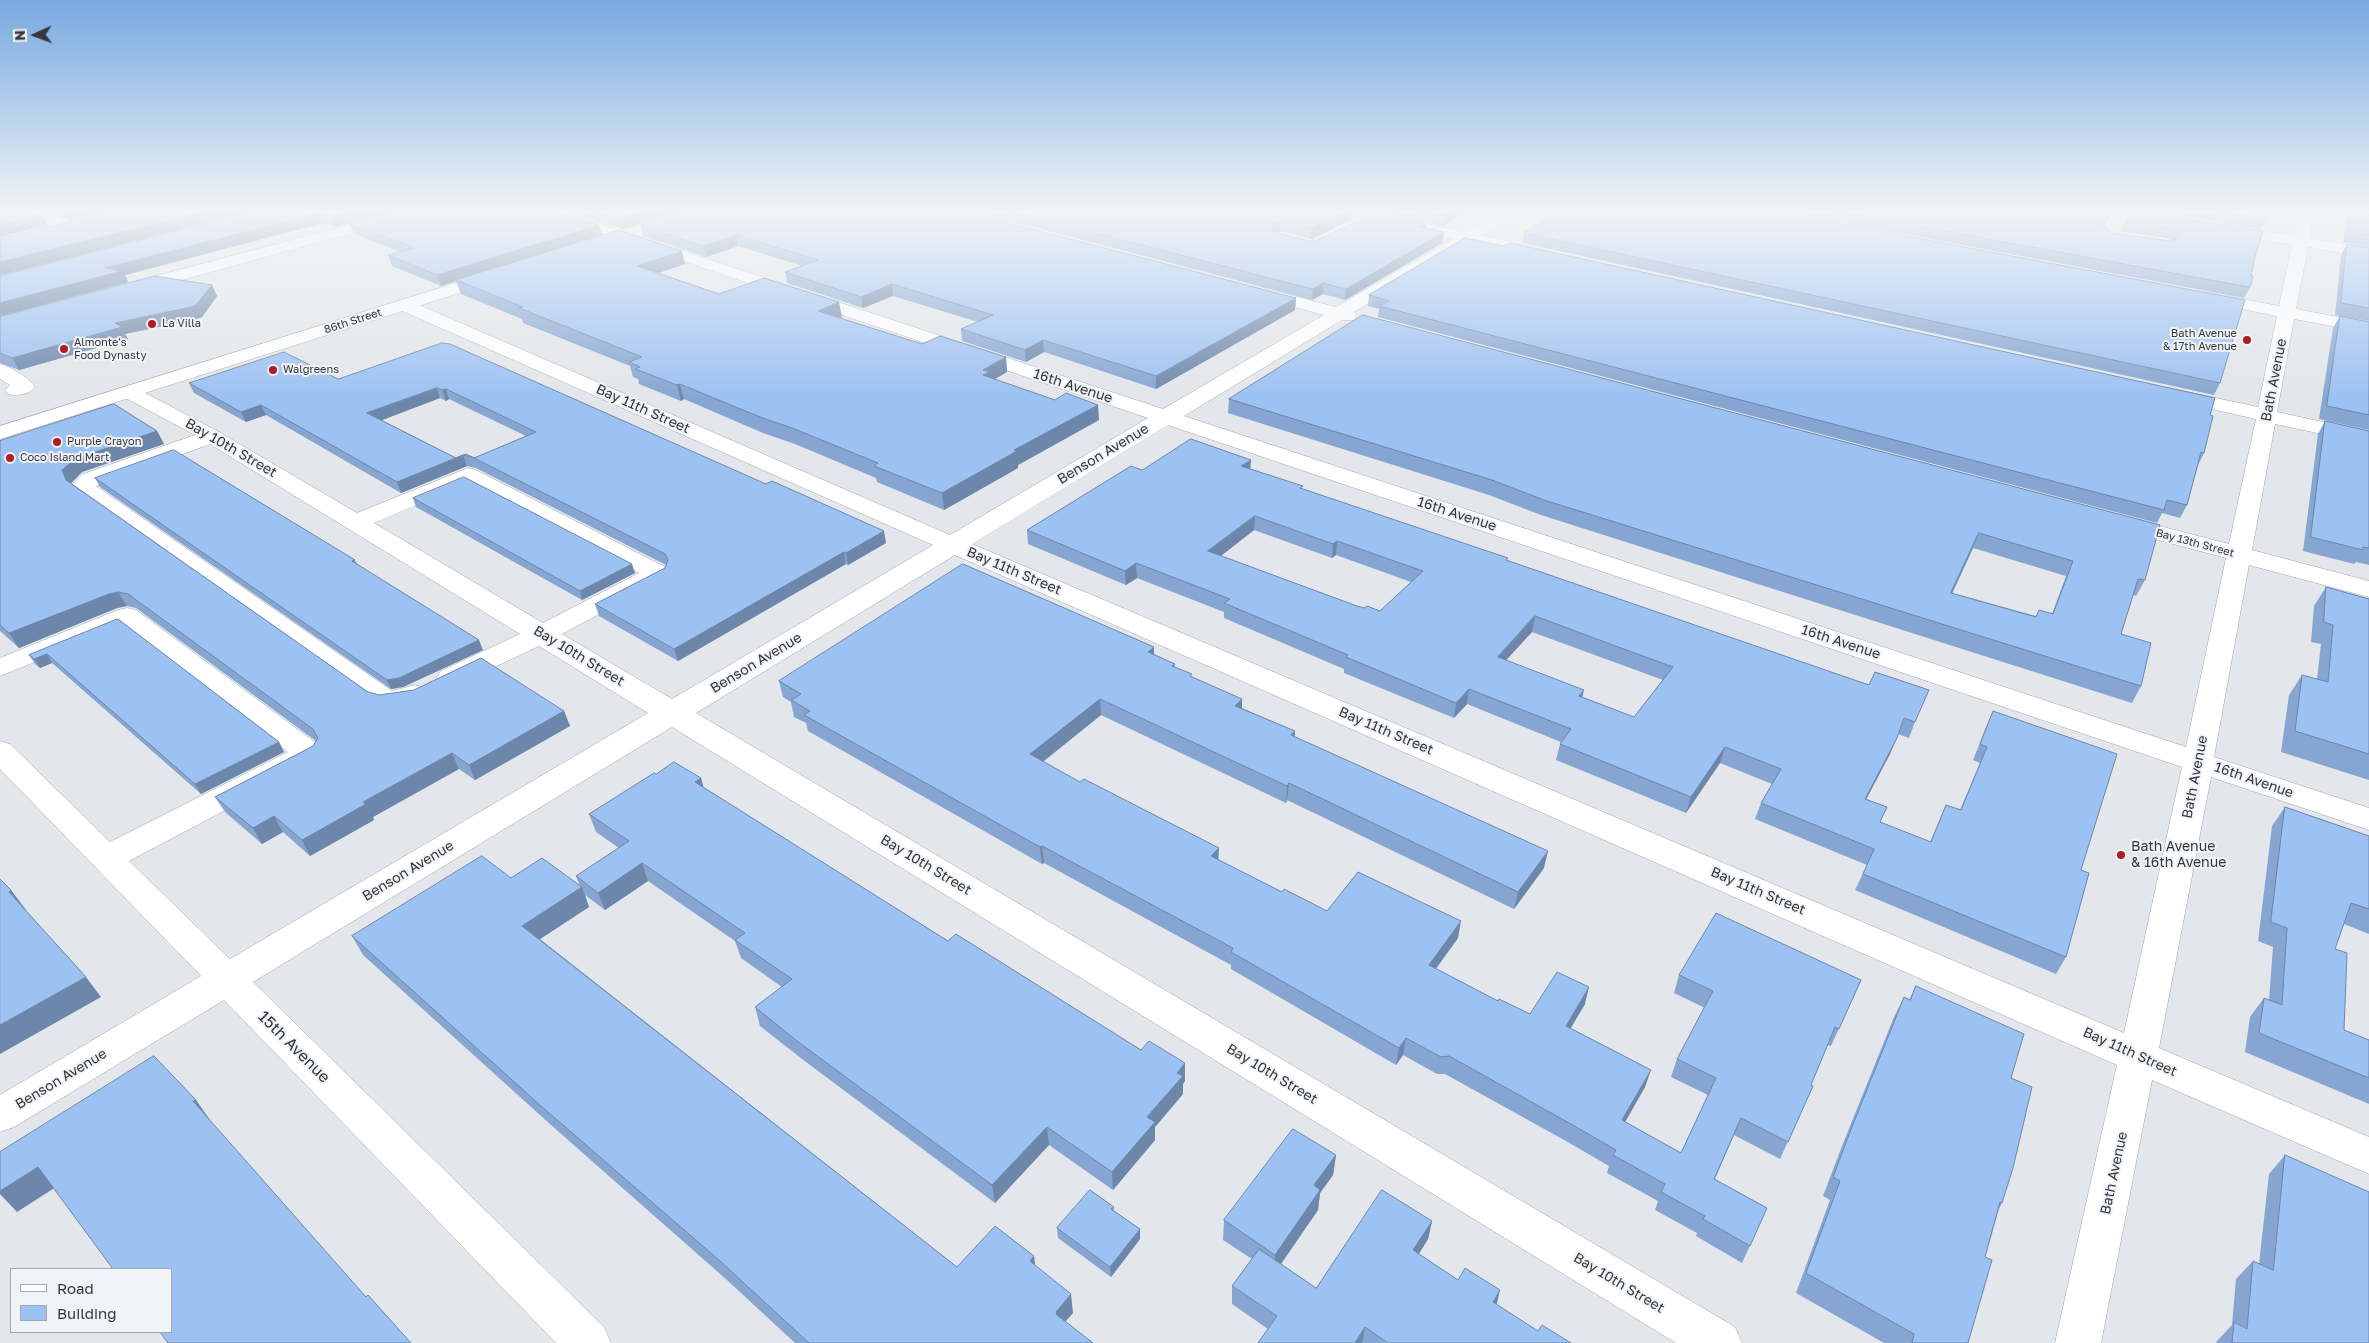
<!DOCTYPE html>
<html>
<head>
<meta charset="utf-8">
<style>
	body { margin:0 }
	#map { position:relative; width:2369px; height:1343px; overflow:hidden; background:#e3e6ea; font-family:"Golos Text",sans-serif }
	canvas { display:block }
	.legend { position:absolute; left:10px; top:1268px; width:162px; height:65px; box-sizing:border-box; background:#f0f3f7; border:1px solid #a6a8ab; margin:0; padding:6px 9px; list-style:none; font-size:15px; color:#363739 }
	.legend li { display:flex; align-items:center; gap:10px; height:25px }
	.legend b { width:25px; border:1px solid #a6a8ab }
	.north { position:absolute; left:10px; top:10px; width:50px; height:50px; -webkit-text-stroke:4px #f0f3f7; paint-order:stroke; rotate:268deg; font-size:14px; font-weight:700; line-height:20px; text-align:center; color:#363739 }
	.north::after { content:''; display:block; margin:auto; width:18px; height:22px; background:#363739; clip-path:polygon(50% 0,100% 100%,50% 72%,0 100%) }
</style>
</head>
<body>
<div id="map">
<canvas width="2369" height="1343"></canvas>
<ul class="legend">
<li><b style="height:6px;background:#fff"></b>Road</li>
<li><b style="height:14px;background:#9cc1f3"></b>Building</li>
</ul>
<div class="north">N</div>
</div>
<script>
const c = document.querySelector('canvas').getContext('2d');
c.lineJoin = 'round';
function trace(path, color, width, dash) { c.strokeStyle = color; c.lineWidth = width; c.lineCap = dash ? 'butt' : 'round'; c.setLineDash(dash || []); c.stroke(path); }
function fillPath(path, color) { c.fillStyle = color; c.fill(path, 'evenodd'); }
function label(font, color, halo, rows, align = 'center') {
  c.font = font + ' "Golos Text",sans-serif'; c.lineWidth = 4; c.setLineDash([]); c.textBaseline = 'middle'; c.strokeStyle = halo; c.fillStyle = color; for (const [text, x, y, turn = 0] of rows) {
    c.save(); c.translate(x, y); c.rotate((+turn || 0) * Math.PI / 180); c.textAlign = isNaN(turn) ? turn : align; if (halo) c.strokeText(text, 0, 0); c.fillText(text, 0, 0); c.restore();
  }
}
const minor = new Path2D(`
	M25 210H43L73 224 76 227 73 230H63L27 213Z
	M405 210H427L425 213 138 292H126L124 288 126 284Z
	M538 210H558L1163 409 1324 315 1253 296 1250 292 1253 288 1259 287 1336 307 1453 239 1339 213 1337 210H1362L1464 232 1502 210H1519L1517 213 1481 235 1549 251 1551 254 1549 257 1543 259 1469 242 1354 312 1357 316 1354 320H1342L1184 416 2186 747 2226 558 2113 528 2109 523 2113 518 2121 516 2229 544 2256 419 2171 400 2168 396 2171 392 2178 390 2258 407 2277 316 2206 302 2200 301 2197 297 2200 293 2206 292 2279 306 2292 245 2225 234 2217 229 2225 224 2294 236 2300 210H2314L2309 238 2369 248V258L2308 247 2296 309 2369 323V333L2294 319 2277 412 2369 432V444L2275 424 2252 550 2369 581V597L2249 565 2214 757 2369 808V830L2211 777 2159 1048 2369 1137V1174L2152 1080 2101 1343H2055L2117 1065 955 555 696 713 1735 1327 1742 1343H1676L672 727 253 982 604 1327 611 1343H556L224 1000 14 1127 0 1132V1095L201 976 0 769V741L10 744 110 842 288 752 124 626 0 676V658L118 610 127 608 136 610 320 746 324 753 320 760 129 861 230 959 648 713 539 646 461 683 451 685 441 683 437 677 441 671 520 634 210 444 96 486 392 691 415 685 425 688 429 694C419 709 393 710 376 706L75 492 72 484 83 474 195 435 122 396 119 392 122 388 129 386 136 388 219 432 357 513 468 468 476 470 667 568 670 573 667 578 562 634 672 699 933 545 398 309 395 305 398 301H410L950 535 1148 418 540 213ZM1168 425 2182 767 2124 1033 972 544ZM467 483 639 573 543 623 374 523Z
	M2106 210H2139L2171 215 2174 218 2166 223 2113 214Z
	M0 364C11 367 28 377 35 387 29 395 17 396 8 394L5 390 10 385 0 379Z`);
const major = new Path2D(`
	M691 210H712L710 213 601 247H589L587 244 589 241Z
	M494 271 500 272 502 276 500 280 0 439V426Z`);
trace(minor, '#a3a6aa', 1);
trace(major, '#a3a6aa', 1);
fillPath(minor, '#fff');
fillPath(major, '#fff');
fillPath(new Path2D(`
	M46 210H113L69 220Z
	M259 210H400L334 227 323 223 125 275 128 282 0 316V276Z
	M562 210H686L623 229Z
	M692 210 1296 298 1295 310 1156 389 1044 352 1026 362 962 341 961 329 978 322 893 296 863 308 787 283 785 272 802 266 738 246 706 257 643 236 641 226Z
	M968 210H1353V219L1311 239 1280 231 1276 233 1313 242 1427 229 1444 232 1442 243 1345 300 1323 294 1312 300Z
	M1369 210H1470L1443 226Z
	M1776 210H2112L2104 227 2113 233 2170 241H2173L2167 238 2121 232 2130 210 2254 260 2250 287 2244 298Z
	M2146 210H2269L2266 219 2261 229Z
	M2348 210H2369V247L2343 242Z
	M350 224 599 225 602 235 685 264 658 273 719 294 842 317 840 318 922 344 1006 357 1007 372 995 379 1099 420 1018 465V468L944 510 877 482 876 478 795 444 763 433 684 399 681 401 639 384 638 379 633 377 630 366 523 323 522 319 461 294 456 281 441 286 392 266 388 255 400 252 354 234Z
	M1524 233 2220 383 2214 395 1523 243Z
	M2347 244 2369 248V321L2335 315 2341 255Z
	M212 285 217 296 202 317 197 319 125 334 128 339 19 370 0 363V317Z
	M1369 295 2210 415 2204 453 2198 465 2187 505 2180 518 2162 513 2157 523 1378 317 1379 309 1368 306Z
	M1363 315 2145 580 2136 596 2133 595 2121 634 2141 686 2132 703 1541 515 1489 495 1228 413 1229 399ZM1973 548 2066 576 2052 614 2039 610 2036 616 1952 593Z
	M2340 316 2369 322V430L2319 419 2333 328Z
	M442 343 886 543 848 565 846 564 678 661 599 616 595 604 665 568 666 565 476 468 467 466 401 493 266 415 246 422 194 393 189 383 338 379ZM440 398 446 401 449 399 526 436 474 458 466 454 456 458 381 420Z
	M2325 421 2369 431V565L2356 562 2354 564 2303 551 2318 434Z
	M157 431 164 444 82 472 71 483 368 692 379 695 564 711 570 726 475 780 459 769 373 817 374 820 310 856 283 832 262 844 225 812 215 797 313 746 316 741 136 608 127 606 117 608 19 648 0 631V441Z
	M1250 469 1302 489 1508 561 1915 722 1909 738 1898 734 1890 754 1866 799 1887 807 1880 822 1930 842 1946 805 1960 810 1980 763 1973 760 1986 727 1993 711 2081 870 2066 957 2056 974 1855 890 1867 865 1755 819 1761 803 1772 784 1720 763 1686 813 1556 760 1560 744 1561 742 1467 704 1454 718 1344 673V669L1224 618V612L1137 578 1126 585 1028 544 1027 530 1142 470ZM1254 530 1332 558 1336 555 1411 582 1380 611 1357 606 1221 556ZM1532 632 1663 680 1634 717 1582 698 1506 660Z
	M95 478 355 560 357 564 483 650 403 687 391 689 100 487Z
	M413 498 635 573 582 600 416 507Z
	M2326 587 2369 599V780L2281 752 2289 695 2302 675 2317 679 2321 644 2311 642 2314 606Z
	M118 619 279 742 284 752 201 794 52 663 40 668 35 664 29 655Z
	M1154 654 1175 664V667L1192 677 1242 699V708L1295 731V737L1544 868 1514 909 1287 800 1286 803 1101 715 1043 762 1218 860 1282 892 1327 911 1458 938 1436 969 1498 1001 1530 1014 1585 1004 1570 1028 1645 1087 1625 1122 1681 1153 1708 1095 1671 1077 1677 1059 1705 1008 1674 993 1679 975 1861 980 1831 1046 1828 1045 1811 1085 1813 1086 1780 1159 1734 1135 1715 1179 1767 1208 1742 1263 1696 1236 1697 1233 1655 1210 1658 1201 1607 1173 1609 1166 1566 1141 1445 1074H1437L1403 1055 1396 1065 1231 969V965L1044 863 1042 864 808 731 806 723 794 717 791 702 783 697 779 681Z
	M656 774 701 778 703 788 948 941 1185 1081 1183 1084V1094L1155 1127V1140L1113 1190 1049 1145 995 1203 802 1059 760 1026 755 1007 782 987 741 958 735 941 648 881 605 910 585 895 589 907 540 939 957 1267 1034 1256 1035 1265 1073 1313 1065 1321 1093 1343H795L727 1280 551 1125 363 955 352 936 511 878 580 886 576 876 619 848 596 832 589 814Z
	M2285 807 2369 836V934L2344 924 2335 949 2344 1030 2369 1040V1104L2245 1052 2250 1017 2264 998 2269 1000 2273 947 2258 941 2272 826Z
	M1916 986 2011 1078 2002 1203 1999 1209 1985 1257 1968 1343H1884L1796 1293 1830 1200 1823 1196 1842 1146 1894 1017 1904 997 1909 1000Z
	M1336 1155 1333 1175 1320 1193 1318 1210 1281 1264 1316 1288 1432 1221 1428 1239 1419 1254 1458 1280 1538 1331 1571 1343H1258L1268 1329 1232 1304V1286L1252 1259 1223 1240 1224 1220Z
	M2285 1155 2369 1343H2216L2217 1341 2232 1325 2236 1279 2253 1261 2259 1264 2269 1174Z
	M1114 1207V1211L1140 1229V1239L1111 1277 1058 1238 1057 1228Z`), '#86a6d1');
fillPath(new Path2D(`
	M64 210H113L69 220Z
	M211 210H256L0 275V262Z
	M357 210H400L334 227 330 217Z
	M651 210H686L623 229 620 219Z
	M1351 210H1353V219L1311 239V228Z
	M1454 210H1470L1443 226 1444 215Z
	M319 213 323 223 125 275 128 282 0 316V303L105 268Z
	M42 215 48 225 0 237V225Z
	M1281 221 1280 231 1272 234 1271 228 1273 223Z
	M1427 224 1426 235 1421 227Z
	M599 225 602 236 456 280V281L441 286 437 275Z
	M1444 232 1442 243 1345 300 1346 289Z
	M736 235 738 246 706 257 704 246Z
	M682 251 685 264 640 279 637 266Z
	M1323 283V294L1312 300 1313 289Z
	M892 284 893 296 863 308 861 297Z
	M212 285 217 296 202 317 197 319 125 334 128 339 19 370 12 358 115 323Z
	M1296 298 1295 310 1156 389V376Z
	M839 302 842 317 821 325 818 311Z
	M1043 340 1044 352 1026 362 1025 350Z
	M1006 357 1007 372 991 381 985 390 983 370Z
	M680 384 684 399 681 401 677 385Z
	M437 388 440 398 372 424 367 413Z
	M446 389 449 399 446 401 442 390Z
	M261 405 266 415 246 422 241 412Z
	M1098 405 1099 420 1018 465V468L944 510 942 493 1014 450Z
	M157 431 164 444 82 472 70 484 66 480 62 470 75 459Z
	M463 455 467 466 401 493 397 482Z
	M1251 460 1250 473 1241 466Z
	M1255 516 1254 530 1208 566V551Z
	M884 531 886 543 848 565 846 553Z
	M1979 533 1973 548 1945 609 1951 593Z
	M1337 541 1336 555 1332 558 1333 544Z
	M844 552 846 564 678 661 674 649Z
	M1136 563 1137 578 1126 585 1125 571Z
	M632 564 635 573 582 600 580 591Z
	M118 592 127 606 117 608 19 648 9 633 109 594Z
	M1535 616 1532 632 1495 672 1498 657Z
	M479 640 483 650 403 687 391 689 387 680Z
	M1154 647V663L1148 652Z
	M47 654 52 663 40 668 34 659Z
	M1469 689 1467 704 1454 718 1456 703Z
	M1584 690 1580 706 1579 696Z
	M1100 699 1101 715 1031 771 1030 754Z
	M1242 699V715L1235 706Z
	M564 711 570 726 475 780 469 765Z
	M1295 731 1294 747 1291 735Z
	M1897 738 1890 754 1858 815 1865 799Z
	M279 742 284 752 201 794 195 784Z
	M1725 747 1720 763 1686 813 1691 797Z
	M452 753 459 769 373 817 374 820 310 856 302 840 363 802Z
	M701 778 706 796 695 782Z
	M1289 783 1287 800 1286 803 1287 786Z
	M274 816 283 832 262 844 253 828Z
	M1042 846 1044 863 1042 864 1040 847Z
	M1219 848 1218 865 1211 856Z
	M1548 851 1544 868 1514 909 1518 892Z
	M642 863 648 881 605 910 598 893Z
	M582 887 589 907 531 945 522 926Z
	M11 890 26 910 24 911 9 892Z
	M1461 921 1458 938 1426 982 1429 965Z
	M86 977 101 997 0 1054V1025Z
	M1589 987 1585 1004 1562 1043 1566 1026Z
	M1406 1038 1403 1055 1396 1065 1399 1048Z
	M1185 1063V1081L1183 1084V1094L1155 1127V1140L1113 1190 1112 1172 1177 1073Z
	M1651 1070 1645 1087 1616 1138 1622 1120Z
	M196 1100 210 1120 208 1121 193 1101Z
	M1047 1127 1049 1145 995 1203 992 1185Z
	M1336 1155 1333 1175 1320 1193 1318 1210 1274 1274 1275 1255 1314 1185Z
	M38 1167 56 1187 17 1212 0 1194V1191Z
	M1432 1221 1428 1239 1410 1268 1413 1250Z
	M1140 1229V1239L1111 1277 1110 1267Z
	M1034 1256 1036 1275 1030 1261Z
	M1500 1290 1496 1308 1493 1302Z
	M1071 1294 1073 1313 1058 1330 1056 1312Z
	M1365 1327 1362 1343H1355Z`), '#6d87aa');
const building = new Path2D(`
	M0 210H31L42 215 0 225Z
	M116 210H211L0 262V239Z
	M259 210H357L330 217 319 213 105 268 122 271 0 303V276Z
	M403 210H552L599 225 437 275 388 255 415 248 350 224Z
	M591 210H651L620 219Z
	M692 210H960L1296 298 1156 376 1043 340 1025 350 961 329 993 315 892 284 861 297 785 272 818 260 736 235 704 246 641 226Z
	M1007 210H1351L1311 228 1281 221 1273 223 1271 228 1274 232 1313 242 1375 213 1427 224 1421 227 1444 232 1346 289 1323 283 1313 289Z
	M1418 210H1454L1444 215Z
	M1561 210H1769L2245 300 2220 383 1524 233Z
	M1832 210H2111L2103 226 2113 233 2170 241 2177 239 2180 236 2178 231 2171 228 2125 221 2130 210 2263 231 2254 260 2251 276H2253L2250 287Z
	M2210 210H2269L2266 219Z
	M2352 210H2369V235L2349 231Z
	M619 230 682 251 637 266 719 294 764 278 839 302 818 311 922 344 940 336 1006 357 983 370 990 372 983 375 1055 400 1066 393 1098 405 1014 450 1017 451 942 493 874 466 878 463 792 428 760 417 680 384 677 385 635 369 640 367 629 362 642 357 519 308 523 307 456 280Z
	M1465 238 1504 246 1510 243 2215 398 2210 415 2213 416 2204 453 2201 452 2187 505 2167 500 2164 510 1379 306 1389 301 1369 295Z
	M2347 244 2369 248V308L2341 303Z
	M155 276 212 285 196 305 191 307 115 323 122 327 12 358 0 353V317Z
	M1363 315 2160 525 2145 580 2138 579 2121 634 2151 643 2141 686 1544 500 1492 480 1229 399ZM1979 533 2073 561 2053 614 2039 610 2036 617 1951 593Z
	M2340 316 2369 322V415L2327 406Z
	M442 343 450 344 766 484 772 481 884 531 846 553 844 552 674 649 595 604 665 568 668 560 665 554 472 457 463 455 397 482 261 405 241 412 189 383 284 352 338 379ZM437 388 442 390 446 389 536 432 474 458 466 454 456 458 367 413Z
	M114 404 157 431 75 459 62 470 66 480 368 692 379 695 414 690 481 658 564 711 469 765 452 753 363 802 366 804 302 840 274 816 253 828 215 797 313 746 318 738 313 729 128 594 118 592 109 594 9 633 0 625V441Z
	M2325 421 2369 431V548L2363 547V550L2311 537Z
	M1191 439 1251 460 1241 466 1303 486 1300 488 1508 558 1506 560 1869 685 1875 672 1929 690 1915 722 1904 718 1897 738 1865 799 1887 807 1880 822 1931 842 1946 805 1961 810 1987 747 1980 744 1993 711 2117 754 2081 870 2089 873 2066 957 1863 874 1874 849 1761 803 1781 769 1725 747 1691 797 1560 744 1571 729 1469 689 1456 703 1346 657 1348 655 1224 603 1230 599 1136 563 1125 571 1027 530 1131 466 1142 470ZM1255 516 1333 544 1337 541 1423 571 1380 611 1367 606 1364 608 1357 606 1208 551ZM1535 616 1621 648 1673 667 1634 717 1579 696 1584 690 1498 657Z
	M174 450 355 560 352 561 479 640 399 678 387 680 95 478Z
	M464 477 632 564 580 591 413 498Z
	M963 564 1154 647 1148 652 1175 664 1172 666 1192 674 1190 676 1242 699 1235 706 1295 731 1291 735 1548 851 1518 892 1289 783 1287 786 1100 699 1030 754 1080 782 1084 779 1219 848 1211 856 1282 892 1284 889 1327 911 1358 872 1461 921 1429 965 1498 1001 1499 999 1530 1014 1557 972 1589 987 1566 1026 1651 1070 1622 1120 1681 1153 1716 1078 1677 1059 1713 991 1679 975 1716 913 1861 980 1839 1029 1835 1027 1811 1085 1813 1086 1788 1142 1741 1118 1714 1179 1767 1208 1750 1246 1703 1219 1705 1216 1661 1192 1665 1184 1613 1155 1616 1150 1571 1124 1449 1056 1441 1057 1406 1038 1399 1048 1231 952 1233 948 1042 846 1040 847 804 715 810 711 791 700 801 694 779 681Z
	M2326 587 2369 599V754L2295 731 2302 675 2328 682 2333 625 2324 622Z
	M118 619 279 742 195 784 47 654 34 659 29 655Z
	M674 762 701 778 695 782 948 941 956 934 1141 1050 1149 1041 1185 1063 1177 1073 1183 1076 1147 1117 1155 1122 1112 1172 1047 1127 992 1185 797 1041 755 1007 792 979 735 940 745 933 642 863 598 893 576 876 629 841 589 814 654 773 656 774Z
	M2285 807 2369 836V909L2351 903 2335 949 2347 953 2344 1030 2369 1040V1078L2259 1033 2264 998 2282 1005 2287 928 2271 922Z
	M482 856 511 878 542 858 582 887 522 926 957 1267 995 1226 1034 1256 1030 1261 1071 1294 1056 1312 1057 1315 1093 1343H809L720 1261 541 1106 352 936Z
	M0 879 11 890 9 892 86 977 0 1025Z
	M1916 986 2024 1034 2011 1078 2032 1087 2013 1168 2002 1203 2000 1202 1985 1257 1992 1260 1968 1343H1912L1914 1334 1806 1273 1840 1181 1833 1177 1852 1127 1904 997 1910 1000Z
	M154 1056 196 1100 193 1101 366 1297 368 1295 411 1343H168L160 1332H171V1269H113L38 1167 0 1191V1152Z
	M1293 1129 1336 1155 1314 1185 1320 1190 1275 1255 1224 1220Z
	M2285 1155 2369 1192V1343H2232L2234 1322 2247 1329 2253 1261 2273 1270Z
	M1090 1190 1114 1207 1111 1209 1140 1229 1110 1267 1057 1228Z
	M1382 1190 1432 1221 1413 1250 1458 1280 1465 1268 1500 1290 1493 1302 1538 1331 1542 1325 1571 1343H1388L1365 1327 1355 1343H1258L1277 1316 1232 1286 1259 1249 1316 1288Z`);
fillPath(building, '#9cc1f3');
trace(building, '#6d87aa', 1);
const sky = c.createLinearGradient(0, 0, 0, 398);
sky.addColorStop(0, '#77a9e0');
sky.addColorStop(0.53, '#f2f4f6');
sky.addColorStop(1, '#f2f4f600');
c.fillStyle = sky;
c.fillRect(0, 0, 2369, 398);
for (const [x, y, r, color] of [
	[152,324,5,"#af1d20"],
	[2247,340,5,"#af1d20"],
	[64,349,5,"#af1d20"],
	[273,370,5,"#af1d20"],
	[57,442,5,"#af1d20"],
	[10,458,5,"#af1d20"],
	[2121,855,5,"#af1d20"]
]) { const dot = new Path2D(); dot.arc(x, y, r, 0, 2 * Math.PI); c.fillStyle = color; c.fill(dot); trace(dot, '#f0f3f7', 2); }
label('11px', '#363739', '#f0f3f7', [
	["86th Street",353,321,-18],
	["Bay 13th Street",2195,543,15]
]);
label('11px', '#363739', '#f0f3f7', [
	["La Villa",162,324],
	["Bath Avenue",2237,334,"right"],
	["& 17th Avenue",2237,347,"right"],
	["Almonte's",74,343],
	["Food Dynasty",74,356],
	["Walgreens",283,370],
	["Purple Crayon",67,442],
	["Coco Island Mart",20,458]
], 'left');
label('14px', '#363739', '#f0f3f7', [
	["Bath Avenue",2274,380,-79],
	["16th Avenue",1073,386,18],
	["Bay 11th Street",643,409,24],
	["Bay 10th Street",231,448,30],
	["Benson Avenue",1103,454,-31],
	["16th Avenue",1457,514,18],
	["Bay 11th Street",1014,571,23],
	["16th Avenue",1841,642,18],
	["Bay 10th Street",579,656,31],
	["Benson Avenue",756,663,-31],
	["Bay 11th Street",1386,731,23],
	["Bath Avenue",2195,777,-79],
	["16th Avenue",2254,780,19],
	["Bay 10th Street",926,865,31],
	["Benson Avenue",408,871,-31],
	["Bay 11th Street",1758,891,23],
	["Bay 11th Street",2130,1052,24],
	["Bay 10th Street",1272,1074,31],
	["Benson Avenue",61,1079,-31],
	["Bath Avenue",2114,1173,-78],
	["Bay 10th Street",1619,1283,31]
]);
label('14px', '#363739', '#f0f3f7', [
	["Bath Avenue",2131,847],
	["& 16th Avenue",2131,863]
], 'left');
label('16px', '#363739', '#f0f3f7', [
	["15th Avenue",294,1047,45]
]);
</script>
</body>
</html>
